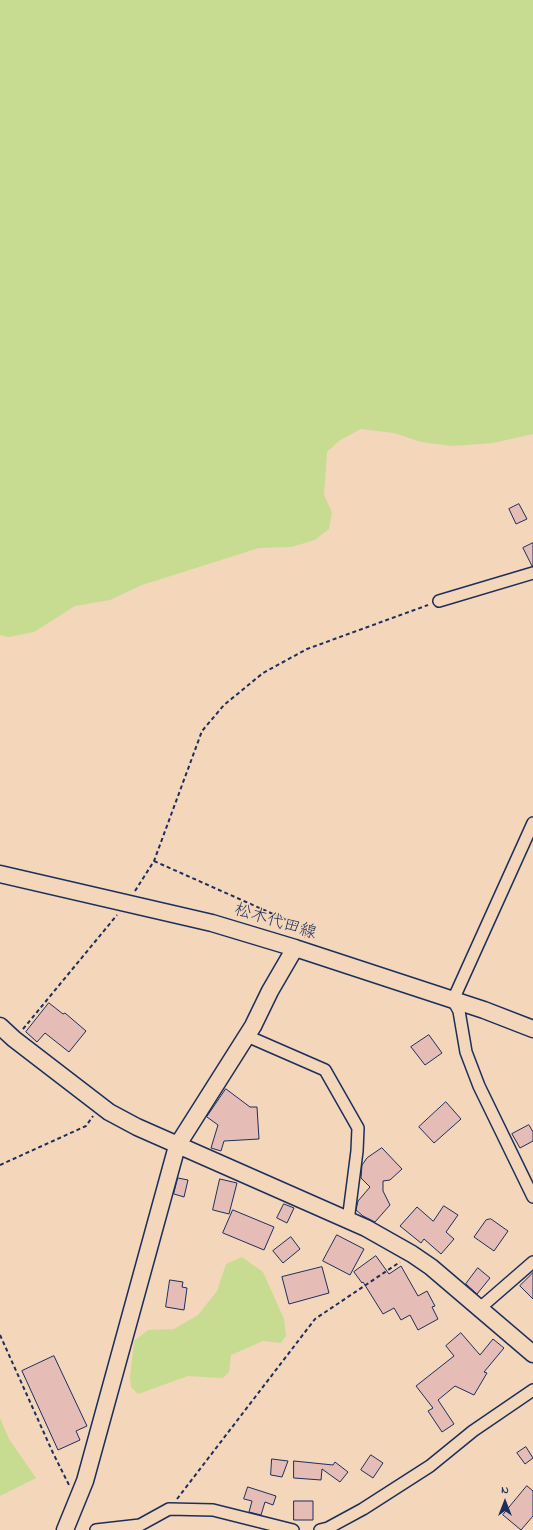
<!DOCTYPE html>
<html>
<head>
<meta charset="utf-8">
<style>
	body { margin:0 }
	#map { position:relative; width:533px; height:1530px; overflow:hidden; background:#f4d6ba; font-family:"Indie Flower",sans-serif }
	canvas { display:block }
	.north { position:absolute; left:485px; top:1482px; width:40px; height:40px; -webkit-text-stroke:3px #f4d6ba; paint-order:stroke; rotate:0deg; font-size:11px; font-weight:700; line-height:16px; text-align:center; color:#1b2f5e }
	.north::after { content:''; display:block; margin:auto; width:14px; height:18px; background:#1b2f5e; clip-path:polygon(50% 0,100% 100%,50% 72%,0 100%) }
</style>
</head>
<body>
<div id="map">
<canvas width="533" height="1530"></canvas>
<div class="north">N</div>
</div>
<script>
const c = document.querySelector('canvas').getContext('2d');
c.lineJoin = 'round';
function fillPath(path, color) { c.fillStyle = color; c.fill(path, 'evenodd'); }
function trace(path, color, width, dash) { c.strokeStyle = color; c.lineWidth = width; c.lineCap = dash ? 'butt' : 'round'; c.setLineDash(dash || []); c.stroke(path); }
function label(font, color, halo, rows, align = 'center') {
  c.font = font + ' "Indie Flower","Klee One",sans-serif'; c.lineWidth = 3; c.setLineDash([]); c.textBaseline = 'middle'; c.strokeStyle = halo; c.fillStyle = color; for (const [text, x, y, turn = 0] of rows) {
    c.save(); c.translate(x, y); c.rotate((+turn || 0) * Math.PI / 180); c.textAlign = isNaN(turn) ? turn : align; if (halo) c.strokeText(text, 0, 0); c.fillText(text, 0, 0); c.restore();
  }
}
fillPath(new Path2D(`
	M0 0H533V434L493 443 453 446 421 442 394 433 361 429 340 440 327 452 324 495 332 512 329 529 315 540 291 547 259 548 142 585 110 600 75 606 34 632 9 637 0 635Z
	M242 1257 263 1272 284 1319 286 1336 281 1343 263 1341 231 1355 229 1372 223 1378 188 1376 138 1394 131 1387 130 1378 134 1341 148 1330 174 1329 198 1315 217 1291 226 1264Z
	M0 1418 9 1439 36 1478 0 1496Z`), '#c7dc91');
const building = new Path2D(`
	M519 504 527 519 516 524 509 509Z
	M533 543V566H532L523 548Z
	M49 1003 63 1014 65 1013 86 1031 69 1052 45 1033 37 1042 26 1032Z
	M429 1035 442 1053 425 1065 411 1047Z
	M226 1089 250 1107H257L259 1139 224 1141 221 1151 211 1148 218 1125 207 1117Z
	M446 1102 461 1119 434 1143 419 1127Z
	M529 1125 533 1132V1141L520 1148 512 1134Z
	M382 1148 402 1169 390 1180 383 1181V1191L390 1205 375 1222 363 1216 356 1210 358 1201 370 1187 361 1178 362 1165 367 1158Z
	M178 1178 188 1180 184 1197 174 1194Z
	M220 1179 237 1183 229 1214 213 1210Z
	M284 1204 294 1208 287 1223 277 1218Z
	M444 1206 458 1215 446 1232 454 1239 441 1254 424 1239 421 1243 400 1226 417 1207 433 1221Z
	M233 1210 274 1227 264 1250 223 1233Z
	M491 1219 508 1231 494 1251 474 1237 486 1220Z
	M337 1235 364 1249 350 1275 323 1261Z
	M291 1237 300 1249 283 1263 273 1251Z
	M376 1256 389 1274 401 1266 418 1296 427 1291 435 1306 432 1307 438 1319 418 1330 410 1315 401 1320 394 1308 383 1314 363 1282 362 1283 354 1272Z
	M322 1267 329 1293 289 1304 282 1277Z
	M478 1268 490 1278 477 1294 466 1284Z
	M533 1273V1299L520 1286Z
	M170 1280 183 1282 182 1287 187 1288 184 1310 166 1307Z
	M461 1333 480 1355 493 1339 504 1348 484 1372 487 1373 474 1395 455 1386 438 1400 454 1424 442 1432 428 1411 433 1408 416 1386 454 1356 446 1346Z
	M54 1356 87 1426 76 1431 80 1440 58 1450 22 1371Z
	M526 1447 533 1458 525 1464 517 1453Z
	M371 1455 383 1463 373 1478 361 1470Z
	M272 1459 288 1461 282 1477 271 1475Z
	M294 1461 333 1465 335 1462 348 1472 340 1482 322 1469 321 1480 294 1478Z
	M527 1486 533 1491V1516L521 1530 503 1515Z
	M248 1487 276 1496 273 1505 265 1502 261 1515 249 1512 252 1501 244 1499Z
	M294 1501H313V1520H294Z`);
fillPath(building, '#e5bcb6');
trace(building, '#1b2f5e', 1);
const street = new Path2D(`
	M439 601 533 573
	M533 823 453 1000 459 1011 466 1052 479 1086 533 1197
	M247 1036 325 1070 358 1128 357 1151 348 1221
	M480 1308 533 1262
	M96 1530 140 1525 169 1509 213 1510 293 1530
	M320 1530 328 1528 363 1509 430 1466 473 1431 533 1390`);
const secondary = new Path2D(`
	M0 874 212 923 295 948 484 1010 533 1029
	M0 1026 14 1039 109 1112 137 1127 366 1228 412 1254 431 1267 533 1354
	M65 1530 85 1481 177 1146 253 1026 270 991 295 948`);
trace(street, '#1b2f5e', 14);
trace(secondary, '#1b2f5e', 19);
trace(new Path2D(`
	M154 861 309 930 304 937
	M135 891 154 861 202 731 224 705 263 673 307 649 428 605
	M23 1029 117 915
	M0 1165 86 1126 93 1116
	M0 1335 53 1453 69 1485
	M177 1499 315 1319 400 1262`), '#1b2f5e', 2, [4, 3]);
trace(street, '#f4d6ba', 11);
trace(secondary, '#f4d6ba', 16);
label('17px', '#1b2f5e', '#f4d6ba', [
	["松木代田線",275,923,17]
]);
</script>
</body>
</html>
